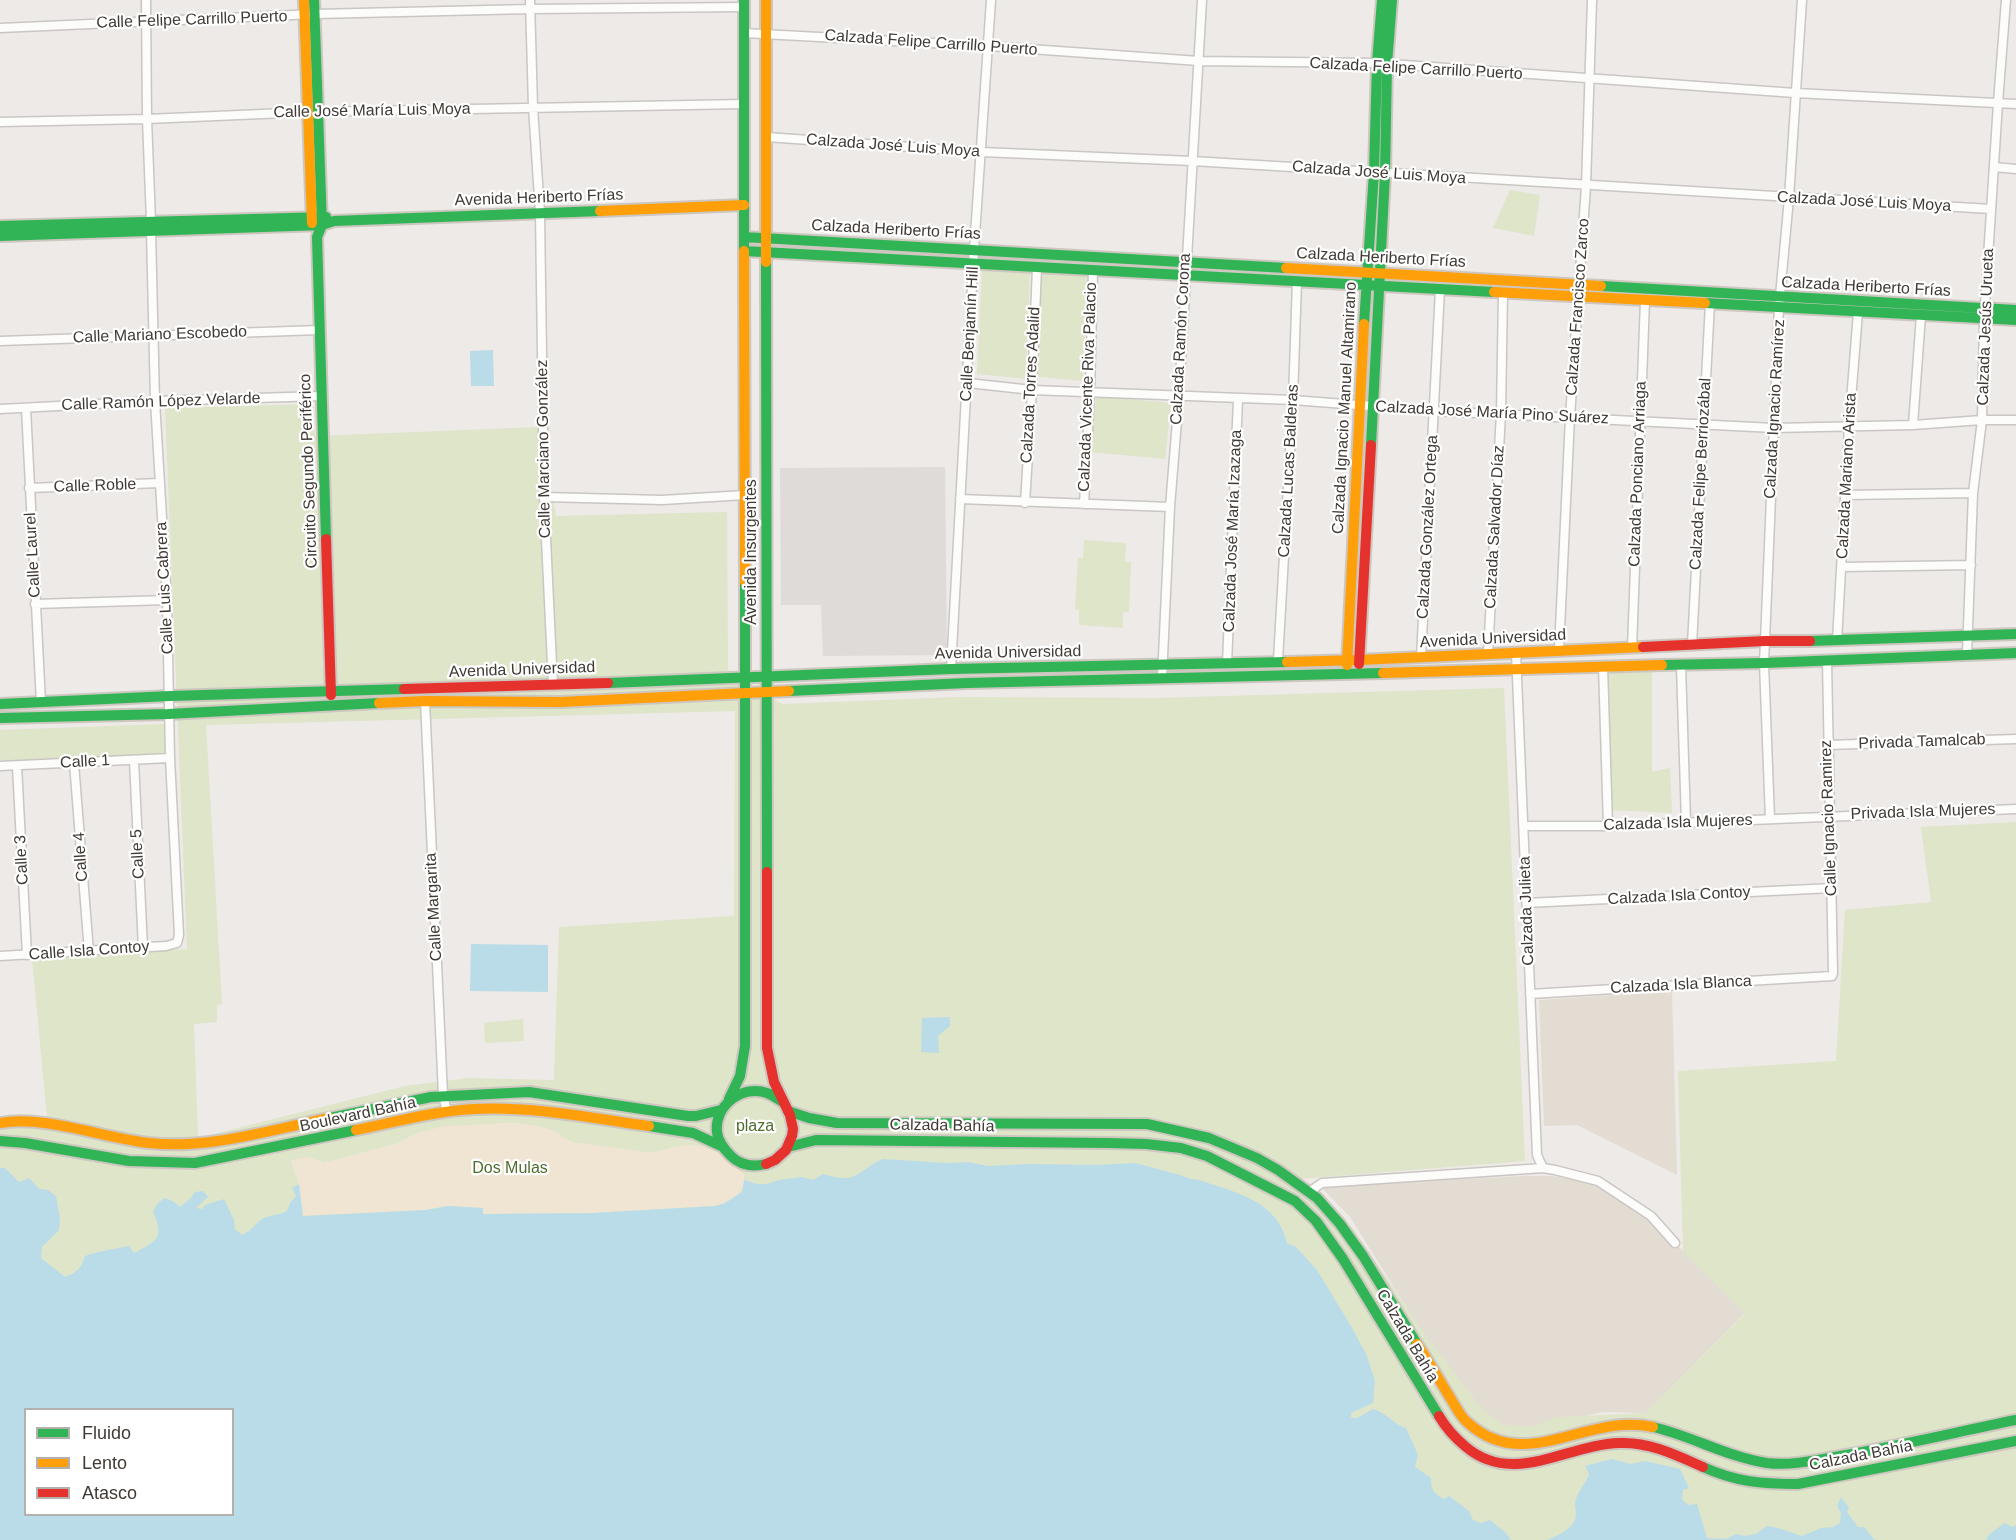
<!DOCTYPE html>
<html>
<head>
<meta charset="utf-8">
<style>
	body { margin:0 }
	#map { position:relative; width:2016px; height:1540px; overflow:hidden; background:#edeae7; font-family:Helvetica,sans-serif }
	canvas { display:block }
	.legend { position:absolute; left:24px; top:1408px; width:210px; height:108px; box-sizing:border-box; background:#fff; border:2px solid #b3b0ae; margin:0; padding:8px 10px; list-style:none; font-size:18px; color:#413a34 }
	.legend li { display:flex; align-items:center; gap:12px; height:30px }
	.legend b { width:30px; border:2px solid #b3b0ae }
</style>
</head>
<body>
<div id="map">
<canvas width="2016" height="1540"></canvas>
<ul class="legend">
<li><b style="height:8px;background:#30b455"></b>Fluido</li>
<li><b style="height:8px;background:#ff9f0a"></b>Lento</li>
<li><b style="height:8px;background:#e5322d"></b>Atasco</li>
</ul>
</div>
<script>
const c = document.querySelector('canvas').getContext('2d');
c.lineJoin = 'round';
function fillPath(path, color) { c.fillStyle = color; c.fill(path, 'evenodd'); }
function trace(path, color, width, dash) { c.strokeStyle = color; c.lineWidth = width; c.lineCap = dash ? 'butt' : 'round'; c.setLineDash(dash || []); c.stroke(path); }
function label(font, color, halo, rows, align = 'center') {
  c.font = font + ' Helvetica,sans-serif'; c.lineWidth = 4.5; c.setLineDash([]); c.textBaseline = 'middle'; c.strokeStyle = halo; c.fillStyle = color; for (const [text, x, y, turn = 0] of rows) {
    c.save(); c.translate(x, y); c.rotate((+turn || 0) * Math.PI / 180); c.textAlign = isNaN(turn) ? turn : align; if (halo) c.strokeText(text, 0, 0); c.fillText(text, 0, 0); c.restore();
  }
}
fillPath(new Path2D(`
	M1672 991 1677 1175 1577 1125 1544 1126 1539 1000Z
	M1525 1176H1552L1592 1182 1650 1218 1745 1313 1646 1413 1602 1412 1528 1432 1495 1425 1431 1346 1350 1217 1323 1189 1324 1186Z`), '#e3dcd3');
fillPath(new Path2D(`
	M1510 190 1540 195 1534 236 1493 228Z
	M982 268 1030 270 1026 379 977 374Z
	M1039 269 1087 272 1083 381 1029 376Z
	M1096 396 1171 403 1165 459 1091 452Z
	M314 404 315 436 540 427 556 516 727 512 728 670 782 704 960 697 1155 698 1504 688 1525 1161 1299 1179 1353 1229 1428 1338 1480 1406 1501 1424 1530 1427 1558 1417 1646 1413 1745 1314 1683 1251 1678 1071 1836 1061 1845 910 1931 902 1921 827 2016 822V1540H0V1118L47 1117 32 958 187 949 165 408ZM735 711 734 916 559 927 554 1080 469 1078 405 1086 198 1138 194 1024 217 1022V1005L222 1004 206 725ZM513 1123C530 1125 547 1126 561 1135L490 1124ZM446 1126 652 1153C703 1139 704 1146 744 1175V1187L299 1184 291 1161 318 1160 324 1163 395 1144 418 1133ZM26 1410H232V1514H26Z
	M1084 540 1126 543 1125 562H1131L1129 612H1123V628L1079 625V610L1075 609 1078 558H1083Z
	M1606 668 1652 670V772L1670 768 1672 813 1611 810Z
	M164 724 166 754 0 761V730Z
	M523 1019 524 1041 485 1043 484 1023Z`), '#dee5c9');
fillPath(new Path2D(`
	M513 1123 537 1126 552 1130 572 1142 652 1153 685 1145H697L722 1154 744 1175C744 1195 734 1201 715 1206L592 1213 483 1214V1208L448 1206 426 1210 302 1216 299 1184 291 1160 309 1157 324 1163 395 1144 418 1133 446 1126Z`), '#f0e5d3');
fillPath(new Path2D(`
	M945 467 947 655 823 656 821 605H781L780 468Z`), '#dedbd8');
fillPath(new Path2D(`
	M493 350 494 386H471L470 351Z
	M471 944 548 945V992L470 991Z
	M950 1017V1026L938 1036 939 1053 921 1052 922 1018Z
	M883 1159 947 1163 968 1162 988 1166 1028 1164 1097 1165 1135 1163 1180 1175 1190 1179 1199 1180C1235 1192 1278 1201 1287 1243L1296 1247 1317 1270 1351 1326 1367 1356 1375 1381 1373 1403 1351 1413V1418H1357L1373 1409C1387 1413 1393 1424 1406 1428L1418 1455 1415 1467 1431 1478C1431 1490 1434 1494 1444 1499L1449 1496 1469 1511 1473 1520 1481 1523 1490 1520 1506 1533 1511 1540H0V1168H5L19 1182 29 1178 39 1189 48 1190 56 1196 60 1218 59 1230 42 1247 41 1258 65 1277C76 1273 82 1268 85 1256 99 1251 114 1249 129 1246L134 1253C157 1241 165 1238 153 1212L157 1204 165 1198 174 1202 180 1207 191 1198 195 1192 203 1191 208 1197 196 1208 202 1209 205 1205 224 1199 234 1220 235 1229 242 1235C251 1231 255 1224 262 1219 269 1215 280 1215 287 1211L290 1203 296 1196 292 1188 299 1184 303 1216 426 1210 448 1206 483 1208V1214L592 1213 715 1206 725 1203 742 1192 744 1180 757 1184H767L779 1180 802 1177 813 1180 823 1174C831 1176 844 1180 852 1177 863 1173 871 1163 883 1159ZM26 1410H232V1514H26Z
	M1612 1459 1631 1464 1645 1461 1680 1469 1689 1488 1683 1490 1682 1499 1688 1505 1697 1504 1707 1538 1726 1539 1736 1534 1744 1536 1756 1534 1767 1526 1778 1528 1802 1536 1821 1528 1833 1527 1840 1523 1841 1513 1837 1506 1841 1497 1849 1508 1847 1512 1858 1527H1864L1875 1540H1547C1559 1535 1576 1528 1576 1513 1576 1508 1574 1504 1576 1499 1579 1490 1586 1483 1589 1474L1585 1466Z
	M2004 1523 2013 1527 2016 1525V1540H1986C1989 1532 1998 1529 2004 1523Z`), '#badce8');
const street = new Path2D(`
	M146 0 147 119 151 221
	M530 0 533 107 540 213 544 497 553 685
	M0 28 315 14 531 9 744 7
	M744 33 988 46 1199 61 1377 63 1795 93 2016 104
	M0 122 147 119 308 112 744 104
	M766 137 982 152 1192 161 1991 209
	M1994 167 2016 169
	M0 341 320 330
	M968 383 1032 390 1293 400 1435 411 1774 428 1913 425 1982 420H2016
	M26 408 41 703
	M0 409 155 401 322 396
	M1913 425 1921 315
	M29 488 160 483
	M1846 495 1973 493
	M544 497 662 500 745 495
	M960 499 1170 507
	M1025 503 1032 390 1037 267
	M1084 504 1090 392 1093 270
	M1842 567 1971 565
	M35 604 167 600
	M1837 641 1849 426 1858 312
	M1692 645 1710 303
	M1632 648 1645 300
	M1559 650 1570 417 1586 186 1592 0
	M1516 653 1537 1155 1543 1168
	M1488 654 1501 413 1503 292
	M1967 654 1973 493 1982 420 1984 319 1998 103 2006 0
	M1421 657 1440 289
	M1278 660 1293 400 1297 281
	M1227 664 1238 399
	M1603 666 1608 826
	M1681 666 1686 822
	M951 669 974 250 991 0
	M1162 678 1170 507 1179 396 1202 0
	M425 701 443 1095 447 1112
	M1827 745 2016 739
	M134 760 143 948
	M74 763 89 952
	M0 766 170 758
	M17 766 27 955
	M1770 819 1764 663 1765 641 1779 307 1789 198 1802 0
	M1524 826H1608L2016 809
	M1527 903 1832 888
	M0 956 166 946 177 943 179 935 170 758 167 600 155 401 151 231
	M1530 994 1832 976 1833 973 1827 661
	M1309 1192 1322 1183 1543 1168 1555 1170 1598 1181 1651 1216 1675 1243`);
const fast = new Path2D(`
	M314 0 322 225 317 237 326 539
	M744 0V251
	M0 226 326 217
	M0 236 322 225 334 221 600 211
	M744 237 1286 268
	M744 251 1494 292
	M766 262 767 872
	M1601 286 2016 310
	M1705 303 2016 320
	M1364 324 1374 172 1377 63 1382 0
	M1371 445 1385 174 1387 64 1392 0
	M1810 641 2016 634
	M1662 665 1764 663 2016 653
	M608 683 951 669 1287 662
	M789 691 967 683 1383 673
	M0 704 170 696 404 689
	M0 718 168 714 379 703
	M729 1099 740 1076 745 1046V582
	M788 1111 809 1118 837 1123 1147 1124 1209 1138 1257 1158 1278 1170 1317 1198 1340 1224 1363 1256 1417 1344
	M330 1118 431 1097 529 1092 688 1116H696L721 1110
	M649 1126 693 1133 721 1146
	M0 1141 25 1143 129 1161 195 1163 356 1130
	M788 1147 816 1140 1108 1143 1146 1144 1181 1148 1207 1156 1295 1201 1316 1221 1343 1259 1439 1416
	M766 1164C753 1167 741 1166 731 1156 724 1149 718 1142 717 1132 714 1106 742 1084 767 1093 772 1095 778 1099 783 1102
	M1653 1427C1692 1436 1727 1457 1767 1463 1791 1466 1816 1460 1840 1456 1899 1446 1957 1432 2016 1420
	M1703 1467C1736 1482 1762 1484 1798 1484L2016 1441`);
const slow = new Path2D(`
	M304 0 312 223
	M766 0V262
	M600 211 744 205
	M744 251 745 582
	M1286 268 1601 286
	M1494 292 1705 303
	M1287 662 1359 660 1643 647
	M1347 665 1364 324
	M1383 673 1662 665
	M379 703 425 701 560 702 789 691
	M0 1123C45 1115 103 1138 149 1143 208 1150 272 1129 330 1118
	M356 1130C395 1122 435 1111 474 1109 532 1106 591 1118 649 1126
	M1417 1344C1429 1362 1440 1381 1451 1399 1456 1407 1460 1416 1467 1422 1526 1476 1586 1412 1653 1427`);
const jam = new Path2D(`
	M326 539 331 695
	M1643 647 1765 641H1810
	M1359 664 1371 445
	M404 689 608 683
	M766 1164 775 1160 786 1150 792 1136 793 1129 790 1115 774 1082 767 1048V872
	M1439 1416C1446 1428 1455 1438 1466 1447 1514 1487 1567 1444 1620 1443 1650 1442 1676 1455 1703 1467`);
trace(street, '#c9c6c3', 11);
trace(fast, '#cdc7c0', 14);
trace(slow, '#cdc7c0', 14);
trace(jam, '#cdc7c0', 14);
trace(street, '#fcfcfb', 8);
trace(fast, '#30b455', 10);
trace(slow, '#ff9f0a', 10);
trace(jam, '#e5322d', 10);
label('16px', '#413a34', '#fff', [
	["Calle Felipe Carrillo Puerto",192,20,-2],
	["Calzada Felipe Carrillo Puerto",931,43,4],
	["Calzada Felipe Carrillo Puerto",1416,69,3],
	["Calle José María Luis Moya",372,111,-1],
	["Calzada José Luis Moya",893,146,4],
	["Calzada José Luis Moya",1379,173,4],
	["Avenida Heriberto Frías",539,198,-2],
	["Calzada José Luis Moya",1864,202,3],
	["Calzada Heriberto Frías",896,230,3],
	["Calzada Heriberto Frías",1381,258,3],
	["Calzada Heriberto Frías",1866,287,3],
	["Calzada Francisco Zarco",1578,307,-86],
	["Calzada Jesús Urueta",1986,327,-88],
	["Calle Benjamín Hill",970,334,-87],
	["Calle Mariano Escobedo",160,335,-2],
	["Calzada Ramón Corona",1181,339,-87],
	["Calzada Torres Adalid",1031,385,-87],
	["Calzada Vicente Riva Palacio",1088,387,-88],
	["Calle Ramón López Velarde",161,402,-2],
	["Calzada Ignacio Manuel Altamirano",1345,408,-87],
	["Calzada Ignacio Ramírez",1775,409,-87],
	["Calzada José María Pino Suárez",1492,413,3],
	["Calle Marciano González",544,449,-91],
	["Circuito Segundo Periférico",309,471,-92],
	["Calzada Lucas Balderas",1289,471,-87],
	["Calzada Ponciano Arriaga",1638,474,-88],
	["Calzada Felipe Berriozábal",1701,474,-87],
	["Calzada Mariano Arista",1847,476,-87],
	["Calle Roble",95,486,-2],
	["Calzada González Ortega",1428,527,-87],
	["Calzada Salvador Díaz",1495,527,-87],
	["Calzada José María Izazaga",1233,531,-88],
	["Avenida Insurgentes",752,552,-90],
	["Calle Laurel",33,555,-93],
	["Calle Luis Cabrera",165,588,-93],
	["Avenida Universidad",1493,639,-3],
	["Avenida Universidad",1008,653,-1],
	["Avenida Universidad",522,670,-2],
	["Privada Tamalcab",1922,742,-2],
	["Calle 1",85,762,-3],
	["Privada Isla Mujeres",1923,812,-2],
	["Calle Ignacio Ramirez",1829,818,-92],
	["Calzada Isla Mujeres",1678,823,-2],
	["Calle 5",138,854,-93],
	["Calle 4",81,857,-94],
	["Calle 3",22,860,-93],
	["Calzada Isla Contoy",1679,896,-3],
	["Calle Margarita",434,907,-93],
	["Calzada Julieta",1527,911,-92],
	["Calle Isla Contoy",89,951,-4],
	["Calzada Isla Blanca",1681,985,-3],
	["Boulevard Bahía",358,1115,-12],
	["Calzada Bahía",942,1126,1],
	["Calzada Bahía",1407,1336,59],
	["Calzada Bahía",1861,1456,-11]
]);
label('16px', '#4e6d2e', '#fff', [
	["plaza",755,1127],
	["Dos Mulas",510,1169]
]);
</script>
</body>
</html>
